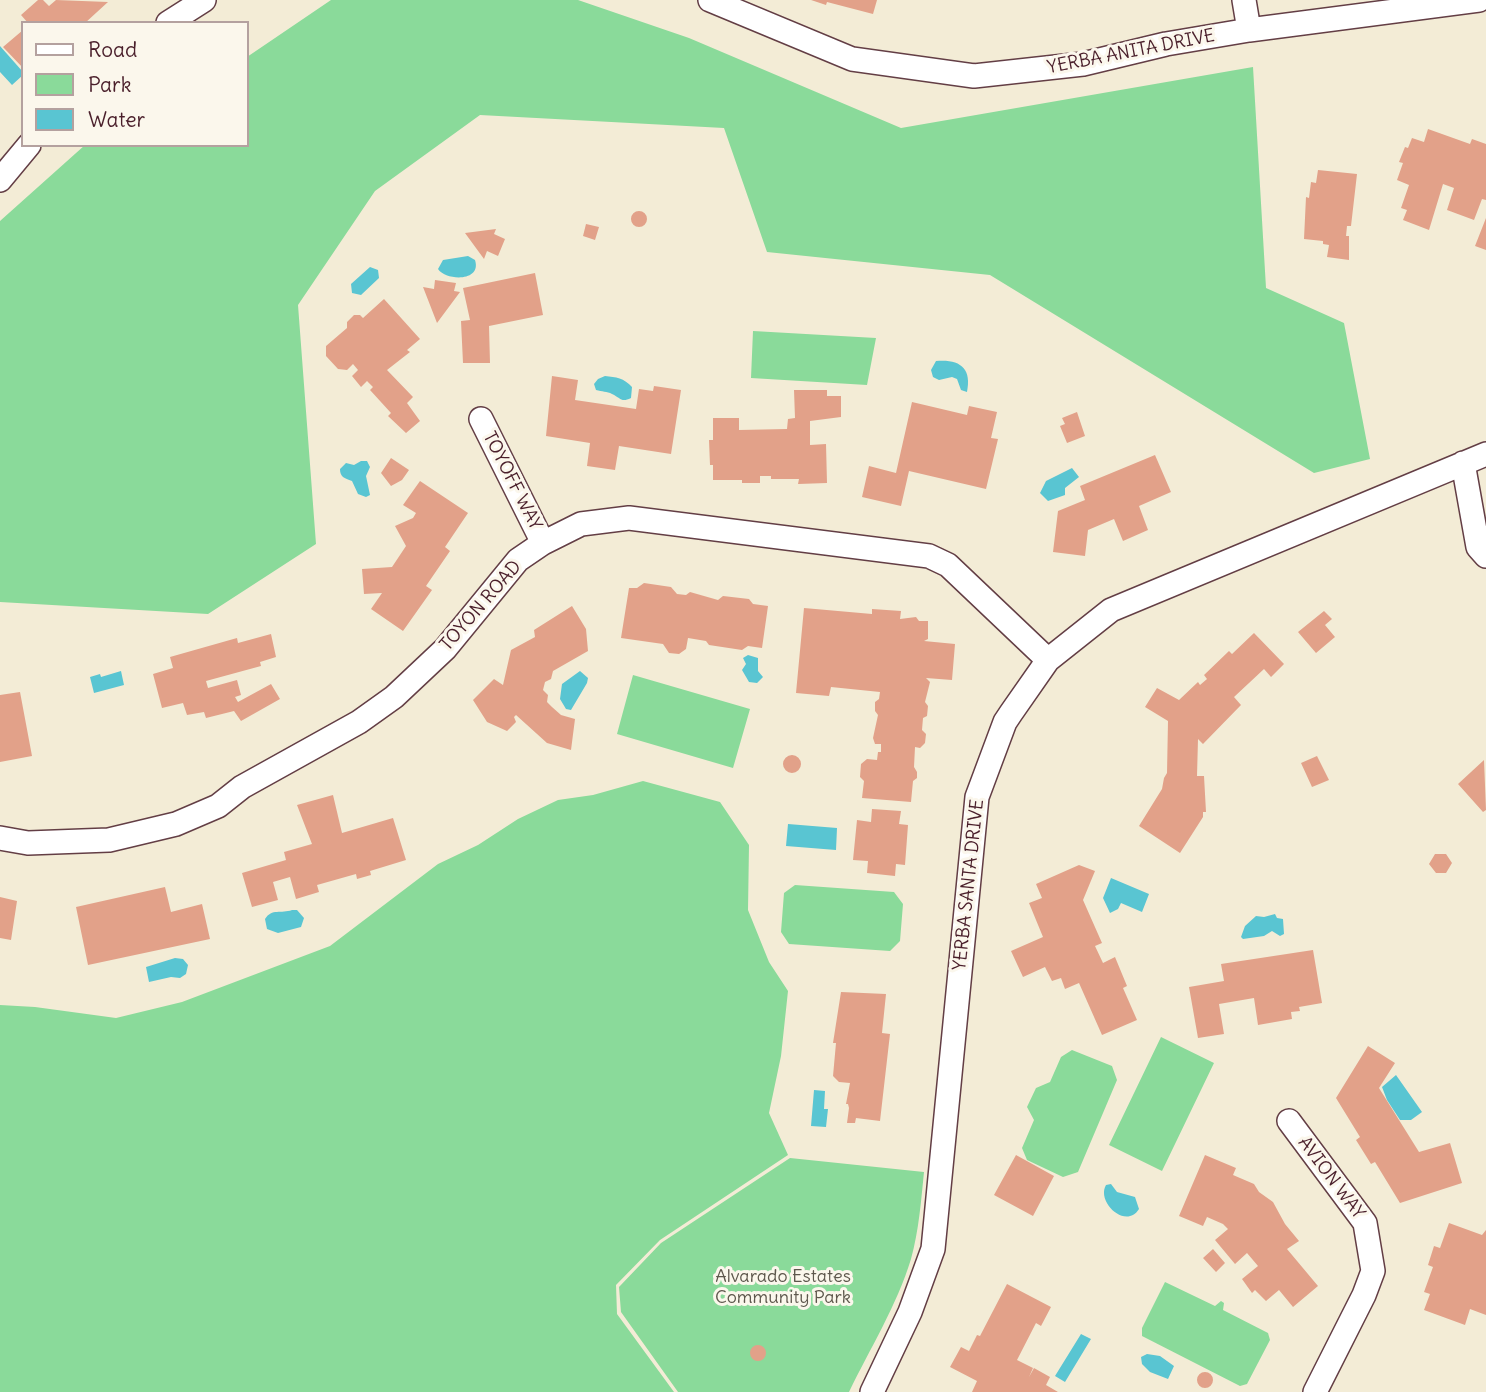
<!DOCTYPE html>
<html>
<head>
<meta charset="utf-8">
<style>
	body { margin:0 }
	#map { position:relative; width:1486px; height:1392px; overflow:hidden; background:#f3ecd6; font-family:Delius,sans-serif }
	canvas { display:block }
	.legend { position:absolute; left:21px; top:21px; width:228px; height:126px; box-sizing:border-box; background:#fbf7ec; border:2px solid #b4a19f; margin:0; padding:9px 12px; list-style:none; font-size:21px; color:#4a1f2b }
	.legend li { display:flex; align-items:center; gap:14px; height:35px }
	.legend b { width:35px; border:2px solid #b4a19f }
</style>
</head>
<body>
<div id="map">
<canvas width="1486" height="1392"></canvas>
<ul class="legend">
<li><b style="height:9px;background:#fff"></b>Road</li>
<li><b style="height:19px;background:#8ada9a"></b>Park</li>
<li><b style="height:19px;background:#59c5d2"></b>Water</li>
</ul>
</div>
<script>
const c = document.querySelector('canvas').getContext('2d');
c.lineJoin = 'round';
function fillPath(path, color) { c.fillStyle = color; c.fill(path, 'evenodd'); }
function trace(path, color, width, dash) { c.strokeStyle = color; c.lineWidth = width; c.lineCap = dash ? 'butt' : 'round'; c.setLineDash(dash || []); c.stroke(path); }
function label(font, color, halo, rows, align = 'center') {
  c.font = font + ' Delius,sans-serif'; c.lineWidth = 6; c.setLineDash([]); c.textBaseline = 'middle'; c.strokeStyle = halo; c.fillStyle = color; for (const [text, x, y, turn = 0] of rows) {
    c.save(); c.translate(x, y); c.rotate((+turn || 0) * Math.PI / 180); c.textAlign = isNaN(turn) ? turn : align; if (halo) c.strokeText(text, 0, 0); c.fillText(text, 0, 0); c.restore();
  }
}
fillPath(new Path2D(`
	M331 0H578L689 38 901 128 1253 67 1266 288 1344 323 1370 459 1314 473 990 275 767 252 724 128 480 115 375 191 298 305 316 544 208 614 0 602V221L85 145H247V57Z
	M753 331 876 338 867 385 751 378Z
	M633 675 750 709 733 768 617 734Z
	M643 781 720 802 749 845 748 910 769 962 788 991 781 1056 769 1113 788 1155 660 1240 616 1285 617 1314 674 1392H0V1005L35 1007 116 1018 182 1002 330 946 438 864 478 845 518 819 558 800 593 795Z
	M795 885 894 892 903 904 900 941 890 951 789 944 781 932 784 893Z
	M1161 1037 1214 1063 1162 1171 1109 1145Z
	M1072 1050 1112 1066 1117 1080 1078 1172 1063 1177 1027 1160 1022 1148 1034 1120 1027 1107 1036 1088 1050 1082 1061 1057Z
	M790 1158 924 1172C921 1201 919 1230 911 1259 897 1305 870 1349 849 1392H678L621 1312 619 1287 661 1243Z
	M1165 1282 1215 1306 1221 1301 1224 1303 1223 1310 1268 1333 1270 1340 1247 1384 1240 1386 1142 1336V1328Z`), '#8ada9a');
fillPath(new Path2D(`
	M0 46 23 72V75L12 85 0 72Z
	M468 256 475 260C482 282 446 281 438 269L443 260Z
	M370 267 378 270 379 278 361 295 352 293 351 284Z
	M936 361C960 359 972 368 967 392L961 390 957 379 952 377 939 380 933 377 931 370Z
	M605 376C616 377 624 378 632 387L631 398C621 403 621 398 612 394 607 391 602 392 596 390L594 384 598 379Z
	M361 461H367L370 467 366 476 370 495 366 497 358 494 352 481C344 478 340 477 340 469L346 463 354 465Z
	M1072 468 1079 477 1065 488V495L1048 501 1040 493 1046 481Z
	M748 655 758 658V671L763 677 757 683 749 682 742 670 746 664 743 658Z
	M121 671 124 685 94 693 90 677 100 674 101 677Z
	M580 671 588 678 587 683 571 710 566 709 560 699 562 684Z
	M788 824 837 828 836 850 786 846Z
	M1111 878 1149 894 1142 912 1121 903 1118 909 1110 913 1103 898Z
	M292 910H297L304 918 301 927 278 933 267 929 265 919C272 908 281 914 292 910Z
	M1275 914 1277 918 1283 919 1284 934 1280 936 1272 931 1264 936 1243 939 1241 937 1245 926 1256 916 1264 917Z
	M175 958 183 959 188 965 186 974 180 978 171 977 149 982 146 967Z
	M1396 1075 1422 1112 1411 1120H1400L1387 1100 1382 1087Z
	M814 1090 825 1091 824 1109H828L826 1127 811 1126Z
	M1111 1184 1117 1192 1135 1197 1139 1209C1126 1230 1096 1202 1106 1185Z
	M1081 1334 1091 1339 1065 1382 1055 1376Z
	M1147 1354 1160 1356 1174 1366 1168 1379 1150 1372 1142 1364 1141 1357Z`), '#59c5d2');
fillPath(new Path2D(`
	M38 0H43L49 6 56 0 108 2 85 23H28L21 15Z
	M811 0H877L873 14 827 2 826 5Z
	M23 30V68L3 47Z
	M1428 129 1470 144 1472 139 1486 144V200L1482 199 1474 220 1447 210 1454 188 1443 184 1429 230 1403 220 1407 210 1401 208 1409 185 1397 180 1403 163 1399 162 1405 147 1408 148 1412 138 1424 142Z
	M1318 170 1357 174 1351 226H1347L1346 236H1349V260L1327 257 1329 245 1323 244V241L1304 239 1306 197 1309 198 1311 182 1316 183Z
	M631 219a8 8 0 1 1 16 0a8 8 0 1 1-16 0Z
	M1486 218V250L1475 246Z
	M586 224 599 227 595 240 583 236Z
	M496 229 494 234 505 239 498 256 487 251 484 259 465 233Z
	M535 273 543 315 489 326 490 363H463L461 321 470 320 463 288Z
	M435 280 456 283 454 291 460 292 437 323 423 287 434 289Z
	M384 299 420 339 407 350 410 352 387 370 413 397 407 403 420 421 406 433 388 416 391 413 370 390 373 387 367 381 361 387 352 376 358 370 353 364 347 370 338 369 326 356V346L347 328V322L354 315H360L363 318Z
	M552 376 578 380 575 400 636 409 639 389 653 391 654 386 681 390 671 454 619 446 615 470 587 466 590 443 546 436Z
	M794 390H827V396H841V417L810 421V445L826 444 827 483 798 484 799 479H771V476H760V483H742V480H713V465H710L709 440H713V418H739V430L787 429 788 419 795 418Z
	M912 402 967 415 969 406 997 412 991 438 998 439 986 489 909 471 901 506 862 497 869 466 896 473Z
	M1077 412 1085 436 1067 443 1060 426 1065 424 1062 418Z
	M1155 455 1171 492 1139 506 1148 530 1123 541 1114 519 1088 530 1085 556 1053 552 1058 511 1085 500 1080 486Z
	M391 458 409 470 402 480 391 486 381 473Z
	M420 481 468 513 445 547 450 551 426 586 432 590 403 631 371 609 382 593 364 594 362 569 392 567 406 546 395 526 413 518 416 513 403 505Z
	M644 583 671 587 677 594 686 595 690 592 718 600 723 596 749 599 753 604 768 606 762 648 748 646 742 650 709 645 706 641 688 638 686 649 679 654 669 653 663 644 621 638 629 588H637Z
	M572 606 586 629 588 651 553 671 551 679 545 682 543 690 548 695 547 702 552 707 561 715 575 719 571 750 547 743 516 715 514 717 516 722 507 731 487 722 473 700 494 679 503 685 511 650 535 637 534 630Z
	M804 608 872 614V609L901 611 900 619 916 617 919 621H928V639L924 641 955 644 952 680 926 678 930 682 925 702 928 706 927 716 923 718 922 730 926 734 925 743 920 748 915 747 914 767 917 772V778L913 781 911 802 862 798 864 781 860 777 861 764 867 759 877 760 878 752H881V744H875L873 738 878 715 875 711V702L879 699 880 692 831 687 829 696 796 693Z
	M1324 611 1332 619 1325 625 1335 637 1316 653 1298 632Z
	M1254 633 1284 664 1271 677 1264 669 1234 697 1241 705 1203 744 1198 739 1197 776H1204L1206 812H1203V817L1180 853 1139 826 1162 789 1164 778 1167 773 1168 721 1145 707 1157 688 1179 700 1198 682 1200 685 1207 679 1204 675 1229 651 1232 654Z
	M271 634 276 657 260 662 261 666 206 681 208 688 237 680 241 695 235 697 238 702 271 684 280 699 241 721 234 711 206 718 204 712 187 715 183 703 162 708 153 674 173 668 170 657 237 638 238 643Z
	M20 692 32 756 0 762V695Z
	M783 764a9 9 0 1 1 18 0a9 9 0 1 1-18 0Z
	M1317 756 1329 780 1312 787 1301 763Z
	M1484 760 1486 810 1483 812 1458 784Z
	M333 795 342 833 393 818 406 860 370 871 371 875 357 879 356 874 317 885 319 892 296 899 290 877 273 882 278 900 252 907 242 873 286 860 284 852 312 844 297 805Z
	M872 809 901 811 899 824 908 825 905 865 896 864 895 876 867 873 868 861 853 860 857 820 871 822Z
	M1435 854H1446L1452 863 1446 873H1436L1429 864Z
	M1079 865 1095 871 1083 900 1102 943 1095 946 1103 963 1115 957 1127 986 1123 988 1137 1020 1102 1035 1079 983 1065 989 1061 978 1052 981 1045 967 1023 977 1011 951 1043 937 1029 903 1042 898 1036 884Z
	M165 887 171 912 202 904 210 939 88 965 76 907Z
	M0 897 17 901 11 940 0 938Z
	M1313 950 1322 1003 1299 1007 1300 1011 1291 1012 1292 1019 1258 1025 1254 998 1219 1004 1224 1034 1198 1038 1189 987 1224 981 1221 964Z
	M841 992 886 994 882 1033 890 1034 880 1121 856 1118 855 1123H847L849 1108 848 1104H846L850 1083 839 1082 833 1076 836 1043H833Z
	M1368 1046 1395 1063 1379 1088 1419 1152 1450 1143 1462 1183 1400 1203 1375 1162 1371 1164 1356 1140 1360 1137 1336 1098Z
	M1016 1155 1054 1176 1033 1216 994 1195Z
	M1205 1155 1236 1168 1233 1175 1254 1184 1259 1192 1273 1202 1285 1224 1299 1241 1287 1249 1318 1286 1293 1307 1279 1290 1266 1301 1255 1290 1252 1293 1242 1279 1258 1266 1247 1253 1235 1264 1215 1240 1228 1229 1223 1224 1207 1217 1203 1226 1179 1216Z
	M1449 1223 1482 1235 1486 1230V1315L1470 1309 1465 1325 1424 1310 1430 1294 1424 1292 1433 1267 1428 1265 1434 1246 1440 1248Z
	M1213 1249 1225 1263 1216 1272 1203 1258Z
	M1007 1284 1051 1307 1041 1326 1036 1323 1017 1360 1033 1368 1029 1377 1034 1368 1050 1377 1046 1385 1058 1392H972L977 1381 950 1367 961 1347 969 1351 977 1335 980 1336Z
	M750 1353a8 8 0 1 1 16 0a8 8 0 1 1-16 0Z
	M1197 1380a8 8 0 1 1 16 0a8 8 0 1 1-16 0Z`), '#e2a189');
const minor = new Path2D(`
	M710 0 852 59 974 76 1083 64 1166 44 1249 30 1479 0
	M1244 0 1249 30
	M168 23 204 0
	M0 180 29 145
	M481 419 543 543
	M1463 463 1478 547 1486 556
	M0 838 28 843 109 840 176 824 218 806 242 787 359 722 394 697 445 649 518 560 543 543 581 524 629 518 929 556 948 565 1048 660
	M1289 1121 1365 1223 1373 1271 1364 1295 1315 1392
	M872 1392 910 1312 933 1249 977 797 1005 722 1011 713 1048 660 1111 610 1486 454`);
trace(minor, '#633e45', 26);
trace(minor, '#fff', 23);
label('18px', '#4a1f2b', '#fbf7ec', [
	["YERBA ANITA DRIVE",1131,52,-11],
	["TOYOFF WAY",512,481,63],
	["TOYON ROAD",481,606,-49],
	["YERBA SANTA DRIVE",969,885,-84],
	["AVION WAY",1331,1178,53]
]);
label('18px', '#5d574c', '#fbf7ec', [
	["Alvarado Estates",783,1277],
	["Community Park",783,1298]
]);
</script>
</body>
</html>
